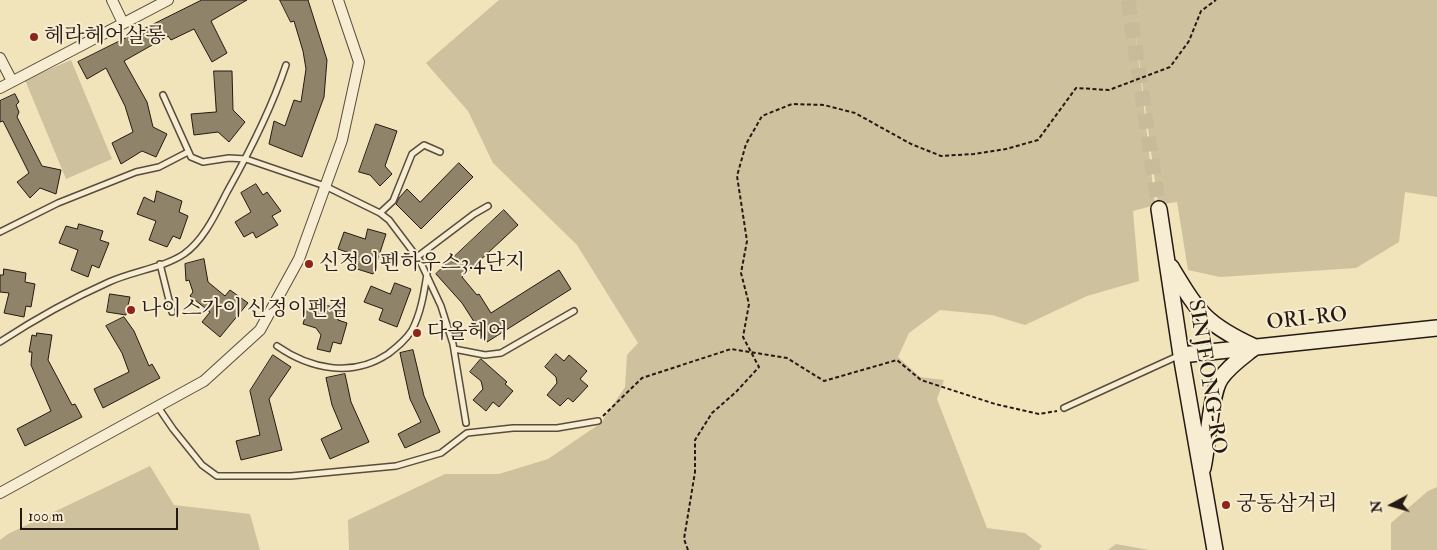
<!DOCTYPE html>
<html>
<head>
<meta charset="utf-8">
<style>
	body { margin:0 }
	#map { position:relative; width:1437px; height:550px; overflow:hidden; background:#f1e4ba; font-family:"IM FELL Double Pica",serif }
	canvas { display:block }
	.north { position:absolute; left:1367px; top:480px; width:50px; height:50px; -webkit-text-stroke:4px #f6edd2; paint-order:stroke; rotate:264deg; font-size:14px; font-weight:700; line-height:20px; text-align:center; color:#251913 }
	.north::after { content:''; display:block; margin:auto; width:18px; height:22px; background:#251913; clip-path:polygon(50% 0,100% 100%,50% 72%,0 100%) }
	.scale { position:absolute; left:20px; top:508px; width:158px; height:22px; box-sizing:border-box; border:2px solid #251913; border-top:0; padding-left:6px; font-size:15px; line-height:18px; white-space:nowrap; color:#251913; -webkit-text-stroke:4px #f6edd2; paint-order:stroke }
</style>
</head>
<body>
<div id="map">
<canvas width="1437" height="550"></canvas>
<div class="north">N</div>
<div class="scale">100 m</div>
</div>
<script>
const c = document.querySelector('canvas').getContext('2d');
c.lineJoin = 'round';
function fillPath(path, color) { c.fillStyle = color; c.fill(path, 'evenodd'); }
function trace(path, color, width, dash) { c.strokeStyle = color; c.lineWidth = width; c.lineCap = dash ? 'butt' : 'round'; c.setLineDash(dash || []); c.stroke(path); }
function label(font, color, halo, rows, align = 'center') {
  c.font = font + ' "IM FELL Double Pica","Noto Serif KR",serif'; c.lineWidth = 4; c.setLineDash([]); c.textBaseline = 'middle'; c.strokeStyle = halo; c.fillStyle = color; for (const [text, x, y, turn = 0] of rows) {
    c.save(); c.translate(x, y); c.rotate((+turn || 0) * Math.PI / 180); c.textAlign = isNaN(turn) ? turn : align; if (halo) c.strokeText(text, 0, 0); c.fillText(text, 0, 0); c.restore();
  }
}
fillPath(new Path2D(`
	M499 0H1437V197L1405 192 1399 242 1356 268 1220 277 1188 270 1177 202 1158 205 1135 29 1155 205 1133 211 1139 281 1087 296 1025 325 992 315 940 310 909 333 898 357 920 377 944 380 937 399 987 528 1025 533 1042 546 1039 550H349L348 520 445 474H499L548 459 601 423 625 387 627 355 638 343 577 245 493 163 468 111 426 63Z
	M71 60 112 159 66 179 25 80Z
	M150 466 174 505 250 514 260 550H0V540L8 534Z
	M1437 487V550H1391V523L1428 491Z
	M1116 544 1149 550H1108Z`), '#cec19e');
const building = new Path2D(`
	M202 0H247L211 21 227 53 212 62 194 29 171 40 168 36 124 61 147 102 153 127 167 134 156 157 142 151 121 164 112 143 133 132 125 106 106 68 87 79 78 62Z
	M280 0H308L327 60 324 97 302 157 269 144 274 121 285 126 294 100 301 102 306 69 303 51 294 21 291 22Z
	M214 71H232L233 110 245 122 229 142 218 132 194 135 191 114 216 112Z
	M15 94 19 102 16 105 19 112 17 117 42 166 61 170 56 194 40 188 30 198 17 182 29 173 3 121 0 122V101Z
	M376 124 397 131 385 166 392 174 380 186 370 175 359 172Z
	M459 163 473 177 421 229 396 204 399 198 407 189 420 202Z
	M256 184 263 195 267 192 281 211 272 216 278 225 256 238 253 232 244 237 235 222 251 212 241 193Z
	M157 191 182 201 179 212 188 216 180 239 173 236 167 247 149 240 156 221 137 214 144 197 154 202Z
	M504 210 518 225 462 277 477 295 479 294 491 313 559 270 571 289 487 342 462 303 436 274Z
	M79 224 103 231 100 240 109 243 99 268 92 265 88 277 71 270 78 250 59 243 66 226 77 229Z
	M368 229 386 234 373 274 354 268 358 256 338 249 344 232 365 239Z
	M204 259 208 282 225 296 230 290 248 303 220 337 202 322 210 312 190 296 193 292 189 280 186 281 185 264Z
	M4 269 26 273 25 282 35 284 31 307 26 306 24 317 4 313 9 293 0 292V275H3Z
	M395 283 411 289 397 327 379 320 383 309 364 302 371 286 390 294Z
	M110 294 130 297 126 315 107 312Z
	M321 304 341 309 338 320 347 323 341 344 333 342 330 352 317 349 321 335 316 328 303 324 308 307 319 311Z
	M124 317 134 331 149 366 152 364 160 378 103 408 94 389 129 372 122 353 106 326Z
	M37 333 52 335 48 360 72 405 75 404 82 417 25 446 17 429 51 411 31 365 32 352H29L32 335 36 336Z
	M413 350 424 396 440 432 405 448 398 434 421 422 410 399 400 353Z
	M556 354 564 361 569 355 587 371 580 379 588 386 573 402 568 398 560 406 547 395 557 383 556 377 545 367Z
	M273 355 291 367 269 399 282 450 241 460 236 441 260 435 250 391Z
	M481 359 507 382 505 384 513 391 499 407 493 402 486 411 473 400 483 389 481 381 470 372Z
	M345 374 351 402 369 442 330 459 321 439 342 429 332 405 326 378Z`);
fillPath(building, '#8f836a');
trace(building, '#251913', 1);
trace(new Path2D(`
	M1128 0 1159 209`), '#c8bb99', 15, [15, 8]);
const lane = new Path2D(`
	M163 95 191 157 203 162 229 158 246 159 325 186 380 213 389 220 420 261 441 306 453 344 466 423
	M380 213 393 201 412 154 424 145 440 152
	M0 232 58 203 136 172 159 167 188 152
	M417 257 474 214 488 206
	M160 264 172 312
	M0 342C35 319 71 299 109 282 133 271 163 268 184 254 204 240 216 213 227 192 250 151 271 110 286 65
	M277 346C310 369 352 378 388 354 397 347 406 340 412 330 421 313 424 293 427 274
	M454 349 485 355 501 353 574 311
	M158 407 173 429 202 465 217 476H291L396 466 441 453 467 433 513 428H557L598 421
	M1064 408 1180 355`);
const street = new Path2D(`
	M112 0 123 23
	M0 58 12 81
	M0 88 168 0
	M0 493 204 381 260 330 299 259 342 140 359 62 338 0`);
const secondary = new Path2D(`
	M1159 209 1181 355 1215 550
	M1171 267C1199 313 1205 324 1255 347 1244 356 1230 365 1221 378 1210 393 1208 446 1203 468
	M1181 355 1437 328`);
trace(lane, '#584c3d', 8);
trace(street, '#584c3d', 12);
trace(secondary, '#251913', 18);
trace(new Path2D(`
	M603 416 642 378 731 349 787 358 824 381 897 360 921 380 995 404 1039 414 1057 411
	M688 550 684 539 695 472V440L712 413 736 392 759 367 743 337 749 304 741 273 747 241 737 176 746 144 762 116 792 104 824 105 855 113 911 144 941 156 974 154 1006 149 1038 140 1076 88 1109 90 1170 67 1189 41 1201 11 1216 0`), '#251913', 2, [4, 2.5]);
trace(lane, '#f6edd2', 5);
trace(street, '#f6edd2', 10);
trace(secondary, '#f6edd2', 15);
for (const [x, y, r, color] of [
	[34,37,5,"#8f2418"],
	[309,264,5,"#8f2418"],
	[131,310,5,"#8f2418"],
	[417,333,5,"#8f2418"],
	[1226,505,5,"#8f2418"]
]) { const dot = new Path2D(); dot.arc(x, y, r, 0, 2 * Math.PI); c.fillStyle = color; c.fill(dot); trace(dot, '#f6edd2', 2); }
label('21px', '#251913', '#f6edd2', [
	["헤라헤어살롱",44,37],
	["신정이펜하우스3.4단지",319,264],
	["나이스가이 신정이펜점",141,310],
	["다올헤어",427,333],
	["궁동삼거리",1236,505]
], 'left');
label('21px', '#251913', '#f6edd2', [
	["ORI-RO",1307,320,-6],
	["SINJEONG-RO",1206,377,81]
]);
</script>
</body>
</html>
